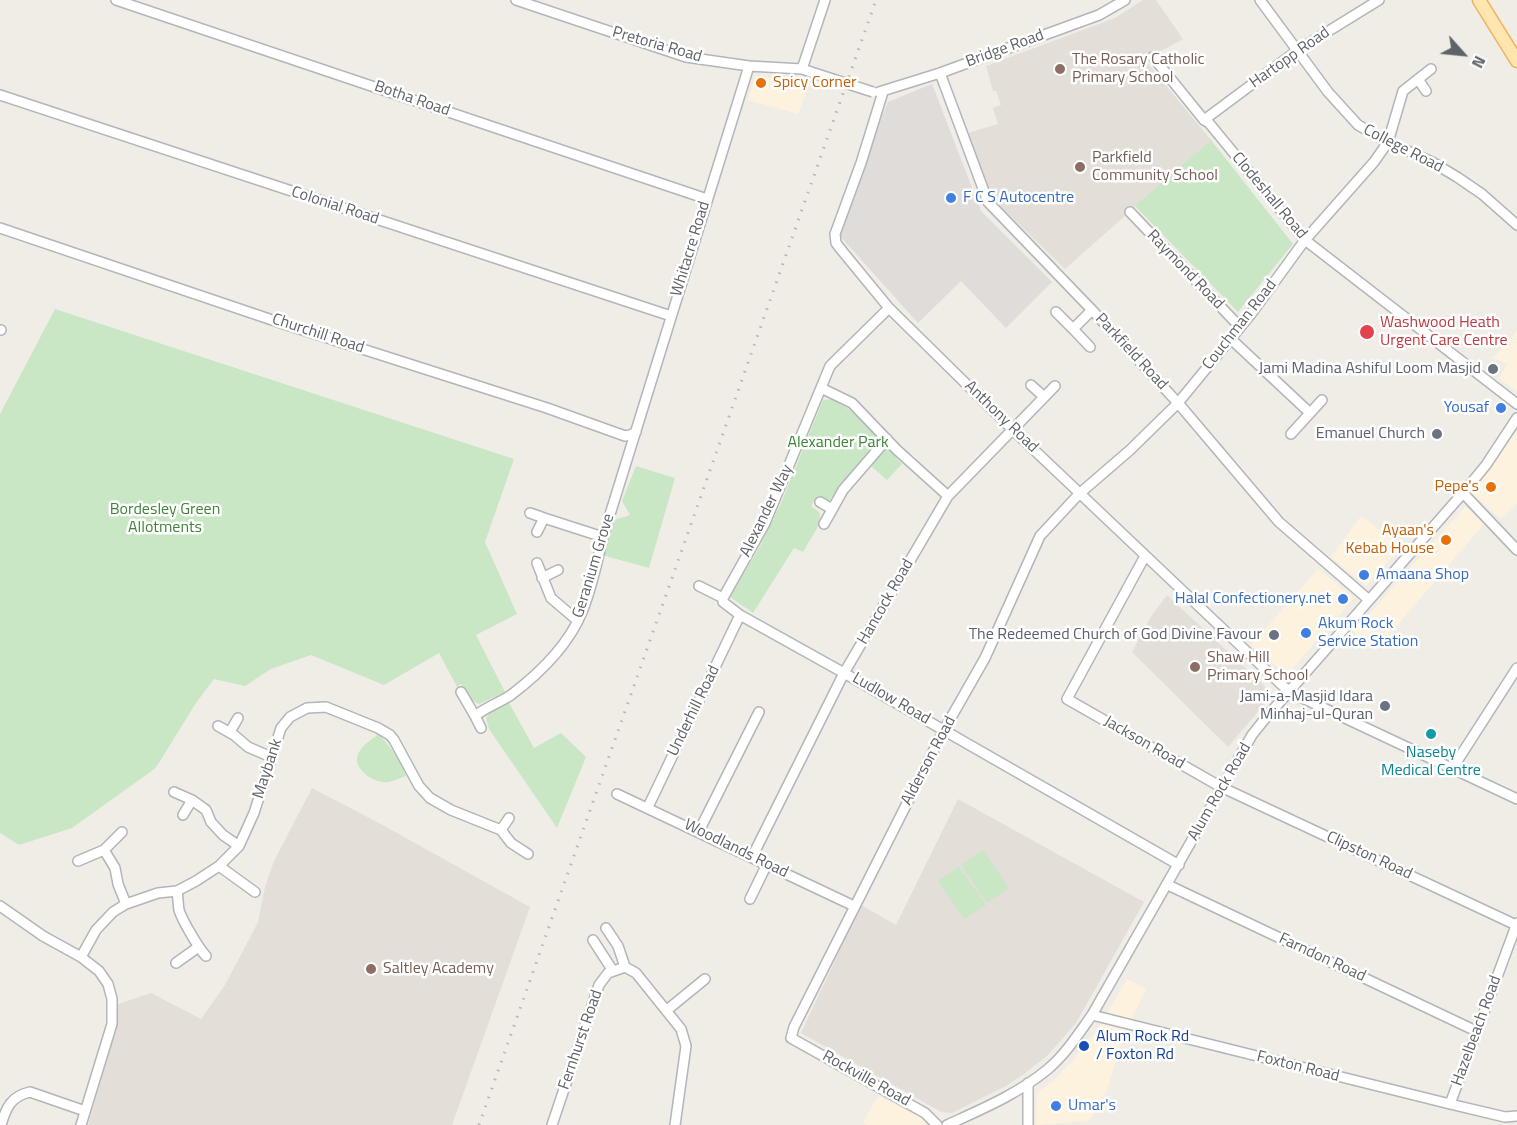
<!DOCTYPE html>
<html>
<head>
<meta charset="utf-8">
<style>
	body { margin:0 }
	#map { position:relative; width:1517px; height:1125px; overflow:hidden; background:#f0ede7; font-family:"Titillium Web",sans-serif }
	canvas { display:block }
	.north { position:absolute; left:1433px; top:24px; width:60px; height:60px; -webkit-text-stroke:4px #fff; paint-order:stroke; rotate:117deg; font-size:16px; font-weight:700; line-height:24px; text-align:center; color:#5e6367 }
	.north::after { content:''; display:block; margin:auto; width:21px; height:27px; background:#5e6367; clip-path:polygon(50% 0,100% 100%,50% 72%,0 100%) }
</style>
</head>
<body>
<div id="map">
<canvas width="1517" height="1125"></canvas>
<div class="north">N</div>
</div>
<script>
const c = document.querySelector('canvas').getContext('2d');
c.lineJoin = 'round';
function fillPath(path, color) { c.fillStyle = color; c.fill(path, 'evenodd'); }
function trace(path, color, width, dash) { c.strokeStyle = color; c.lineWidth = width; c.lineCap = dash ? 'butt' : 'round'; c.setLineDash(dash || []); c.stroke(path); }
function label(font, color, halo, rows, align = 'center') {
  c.font = font + ' "Titillium Web",sans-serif'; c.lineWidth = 5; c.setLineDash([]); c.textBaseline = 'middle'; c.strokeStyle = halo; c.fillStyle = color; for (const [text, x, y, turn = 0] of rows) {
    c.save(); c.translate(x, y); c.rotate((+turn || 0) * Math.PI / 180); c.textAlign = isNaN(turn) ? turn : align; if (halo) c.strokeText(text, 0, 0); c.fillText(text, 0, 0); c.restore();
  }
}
fillPath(new Path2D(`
	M755 76 809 84 798 114 748 100Z
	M1517 331V392L1499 378 1507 364 1493 358Z
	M1517 430V503L1501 519 1471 493Z
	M1465 507 1484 524 1375 651 1353 632Z
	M1361 516 1401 547 1366 586 1331 557Z
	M1318 569 1354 598 1287 675 1251 645Z
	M1127 979 1146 989 1123 1036 1107 1091 1089 1121 1036 1125 1037 1093 1055 1079 1076 1057 1101 1024Z
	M878 1096 921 1117 925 1125H866L863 1122Z`), '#fdf2de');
fillPath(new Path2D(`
	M932 84 981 211 1052 282 1006 328 961 281 918 323 839 235 879 123 888 102Z`), '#dfdcd9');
fillPath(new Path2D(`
	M1143 0H1156L1183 39 1145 60 1211 140 1065 269 993 199 968 133 998 124 993 108 1001 105 996 91H993L986 66 1115 18Z
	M1167 595 1273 694 1228 747 1132 652 1150 618Z
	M312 788 379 823 530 907 452 1125H88L115 1029 118 1004 151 993 201 1019 225 985 258 922 265 887 274 861Z
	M958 799 1144 902 1076 1023 1048 1055 1024 1074 1006 1086 952 1113 941 1112 801 1033 861 905 896 925Z`), '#e3ded8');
fillPath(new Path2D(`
	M1211 140 1293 244 1238 312 1135 206Z
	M55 309 514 459 485 542 517 614 476 635 505 692 479 704 471 700 461 684 457 687 439 653 384 685 311 655 271 669 245 686 214 679 196 703 157 766 153 770 72 828 19 845 0 833V414Z
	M833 399 857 415 902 464 887 480 864 460 839 487 829 501 818 496 811 506 820 513 819 525 803 552 794 548 753 613 730 597 760 546 781 503 823 400Z
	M636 466 675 478 649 568 602 555 614 520 630 515 622 501Z
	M508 701 534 748 561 733 586 757 557 828 489 729 486 718 489 714Z
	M379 734 398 757 406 776C400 778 393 781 388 782 374 784 352 769 358 754 362 745 372 739 379 734Z
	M983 850 1009 888 987 903 961 865Z
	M959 867 986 905 964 919 938 881Z`), '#c9e7c4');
const minor = new Path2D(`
	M116 0 707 199
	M516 0 686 57 749 66 802 69 811 72
	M1260 0 1328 92 1358 125 1388 142 1432 162 1457 177 1482 194 1517 225
	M1153 57 1204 120 1209 123 1305 240 1517 404
	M802 69 825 0
	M940 73 988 202 1092 310 1178 403 1279 522 1369 600
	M1418 79 1426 91
	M879 92 940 73 1099 15 1125 0
	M883 92 861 163 835 234 836 243 843 252 889 308 1012 429 1284 687 1296 695 1517 799
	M0 95 671 316
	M1204 120 1298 50 1379 0
	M1130 212 1240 327
	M0 228 284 324 547 408 625 436 630 435 636 432
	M1056 312 1073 329
	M0 330H1
	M1231 339 1310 413
	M1090 347 1073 329 1092 310
	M1031 385 1044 397
	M821 388 852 403 897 450 948 496
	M1291 434 1322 400
	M1463 493 1517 550
	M820 502 832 509
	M530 513 544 518
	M824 524 843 490 887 439
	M537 532 544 518 603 537
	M1145 556 1067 699 1221 787 1516 925
	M537 563 551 598 578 621
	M542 578 558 570
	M699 586 723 598V602L740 615 844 673 1179 865
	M723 598 765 523 830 366 889 308
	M461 692 475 716
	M218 726 234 735 248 747 271 757
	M481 728 475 716C486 707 499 703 511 695 540 673 568 646 582 612 592 588 597 562 603 537L749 66
	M230 732 238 718
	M1452 769 1517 668
	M174 792 192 800 206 810 211 822 223 835 239 846
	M617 794 854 906
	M648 807 740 615
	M183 815 192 800
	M501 830 509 818
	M699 831 759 712
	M122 832 104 850 115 868 118 884 126 904
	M752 857 844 673 948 496 1055 386
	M78 861 104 850
	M219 866 255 892
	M1168 885 1476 1031
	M177 891C178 897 178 904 179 910 182 920 199 949 206 956
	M750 899 767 864
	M0 906 43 936 81 957 99 971 108 984 112 999V1024L81 1125
	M606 928 618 946 625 967
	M593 940 613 971
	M81 957 96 930 113 912 126 904 158 893 177 891 196 881 219 866 239 846 254 813 281 728 290 717 307 708 326 707 378 728 390 735 394 740 419 786 430 798 451 810 501 830 511 843 528 854
	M176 963 197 948
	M625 967 636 973 681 1029 686 1046 675 1125
	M667 1010 705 979
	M1092 1015 1450 1104 1505 1117 1517 1116
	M1450 1104 1517 923
	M1 1125C6 1108 11 1096 30 1092L85 1111
	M552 1125 599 985 608 973 625 967
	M937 1125 925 1113 791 1038 794 1027 944 730 985 658 1040 536 1079 494 1130 450 1178 403 1251 314 1305 240 1374 162 1388 142 1403 91 1431 69
	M947 1125C982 1109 1018 1094 1048 1069 1066 1054 1079 1033 1092 1015L1252 735 1264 720 1463 493 1486 465 1517 418
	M1028 1125V1083`);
const major = new Path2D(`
	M1479 0 1517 61`);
trace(minor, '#b2b5b9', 12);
trace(major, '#f0b360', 15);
trace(minor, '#fff', 9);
trace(major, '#fee6ae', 12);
trace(new Path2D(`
	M479 1125 876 0`), '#b5b6b7', 3, [1.5, 8]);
const minorBridge = new Path2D(`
	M811 72 873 92`);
trace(minorBridge, '#b2b5b9', 12, []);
trace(minorBridge, '#fff', 9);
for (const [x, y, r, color] of [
	[1060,69,6,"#8d6e63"],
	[761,83,6,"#e8710a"],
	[1080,167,6,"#8d6e63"],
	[951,198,6,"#3f7fe0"],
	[1367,332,8,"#e0444e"],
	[1493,369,6,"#6b7280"],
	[1501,408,6,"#3f7fe0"],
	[1437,434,6,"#6b7280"],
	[1491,487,6,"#e8710a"],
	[1446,540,6,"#e8710a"],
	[1364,575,6,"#3f7fe0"],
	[1343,599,6,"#3f7fe0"],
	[1306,633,6,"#3f7fe0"],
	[1274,635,6,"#6b7280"],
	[1195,667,6,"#8d6e63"],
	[1385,706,6,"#6b7280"],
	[1431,734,6,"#0f9aa8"],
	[371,969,6,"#8d6e63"],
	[1084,1046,6,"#1a4fb4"],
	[1056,1106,6,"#3f7fe0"]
]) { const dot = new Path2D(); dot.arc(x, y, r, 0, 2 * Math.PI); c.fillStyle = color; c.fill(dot); trace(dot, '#fff', 2); }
label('16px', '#5e6367', '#fff', [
	["Pretoria Road",657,45,16],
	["Bridge Road",1005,49,-20],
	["Hartopp Road",1290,58,-35],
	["Botha Road",412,99,19],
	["College Road",1403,149,27],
	["Clodeshall Road",1269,196,50],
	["Colonial Road",335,206,18],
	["Whitacre Road",691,249,-73],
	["Raymond Road",1185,270,46],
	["Couchman Road",1240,325,-52],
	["Churchill Road",318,334,18],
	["Parkfield Road",1131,352,47],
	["Anthony Road",1001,417,44],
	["Alexander Way",767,511,-64],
	["Geranium Grove",594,566,-73],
	["Hancock Road",886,602,-60],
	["Ludlow Road",891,699,30],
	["Underhill Road",694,711,-64],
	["Jackson Road",1144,743,30],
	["Alderson Road",929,761,-62],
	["Maybank",268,769,-72],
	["Alum Rock Road",1220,792,-60],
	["Woodlands Road",736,849,26],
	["Clipston Road",1369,856,25],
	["Farndon Road",1322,958,25],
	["Hazelbeach Road",1477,1031,-70],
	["Fernhurst Road",581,1040,-71],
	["Foxton Road",1298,1067,14],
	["Rockville Road",866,1079,29]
]);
label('16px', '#785e54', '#fff', [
	["The Rosary Catholic",1072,60],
	["Primary School",1072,78],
	["Parkfield",1092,158],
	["Community School",1092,176],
	["Shaw Hill",1207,658],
	["Primary School",1207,676],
	["Saltley Academy",383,969]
], 'left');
label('16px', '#c56008', '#fff', [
	["Spicy Corner",773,83,"left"],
	["Pepe's",1479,487],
	["Ayaan's",1434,531],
	["Kebab House",1434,549]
], 'right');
label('16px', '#366cbe', '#fff', [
	["F C S Autocentre",963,198],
	["Yousaf",1489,408,"right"],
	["Amaana Shop",1376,575],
	["Halal Confectionery.net",1331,599,"right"],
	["Akum Rock",1318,624],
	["Service Station",1318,642],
	["Umar's",1068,1106]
], 'left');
label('16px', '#be3a42', '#fff', [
	["Washwood Heath",1380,323],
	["Urgent Care Centre",1380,341]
], 'left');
label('16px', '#5b616d', '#fff', [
	["Jami Madina Ashiful Loom Masjid",1481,369],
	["Emanuel Church",1425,434],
	["The Redeemed Church of God Divine Favour",1262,635],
	["Jami-a-Masjid Idara",1373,697],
	["Minhaj-ul-Quran",1373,715]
], 'right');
label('16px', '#3e8537', '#fff', [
	["Alexander Park",838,443],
	["Bordesley Green",165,510],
	["Allotments",165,528]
]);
label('16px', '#0d838f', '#fff', [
	["Naseby",1431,753],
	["Medical Centre",1431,771]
]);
label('16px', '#164399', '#fff', [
	["Alum Rock Rd",1096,1037],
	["/ Foxton Rd",1096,1055]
], 'left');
</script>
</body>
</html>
